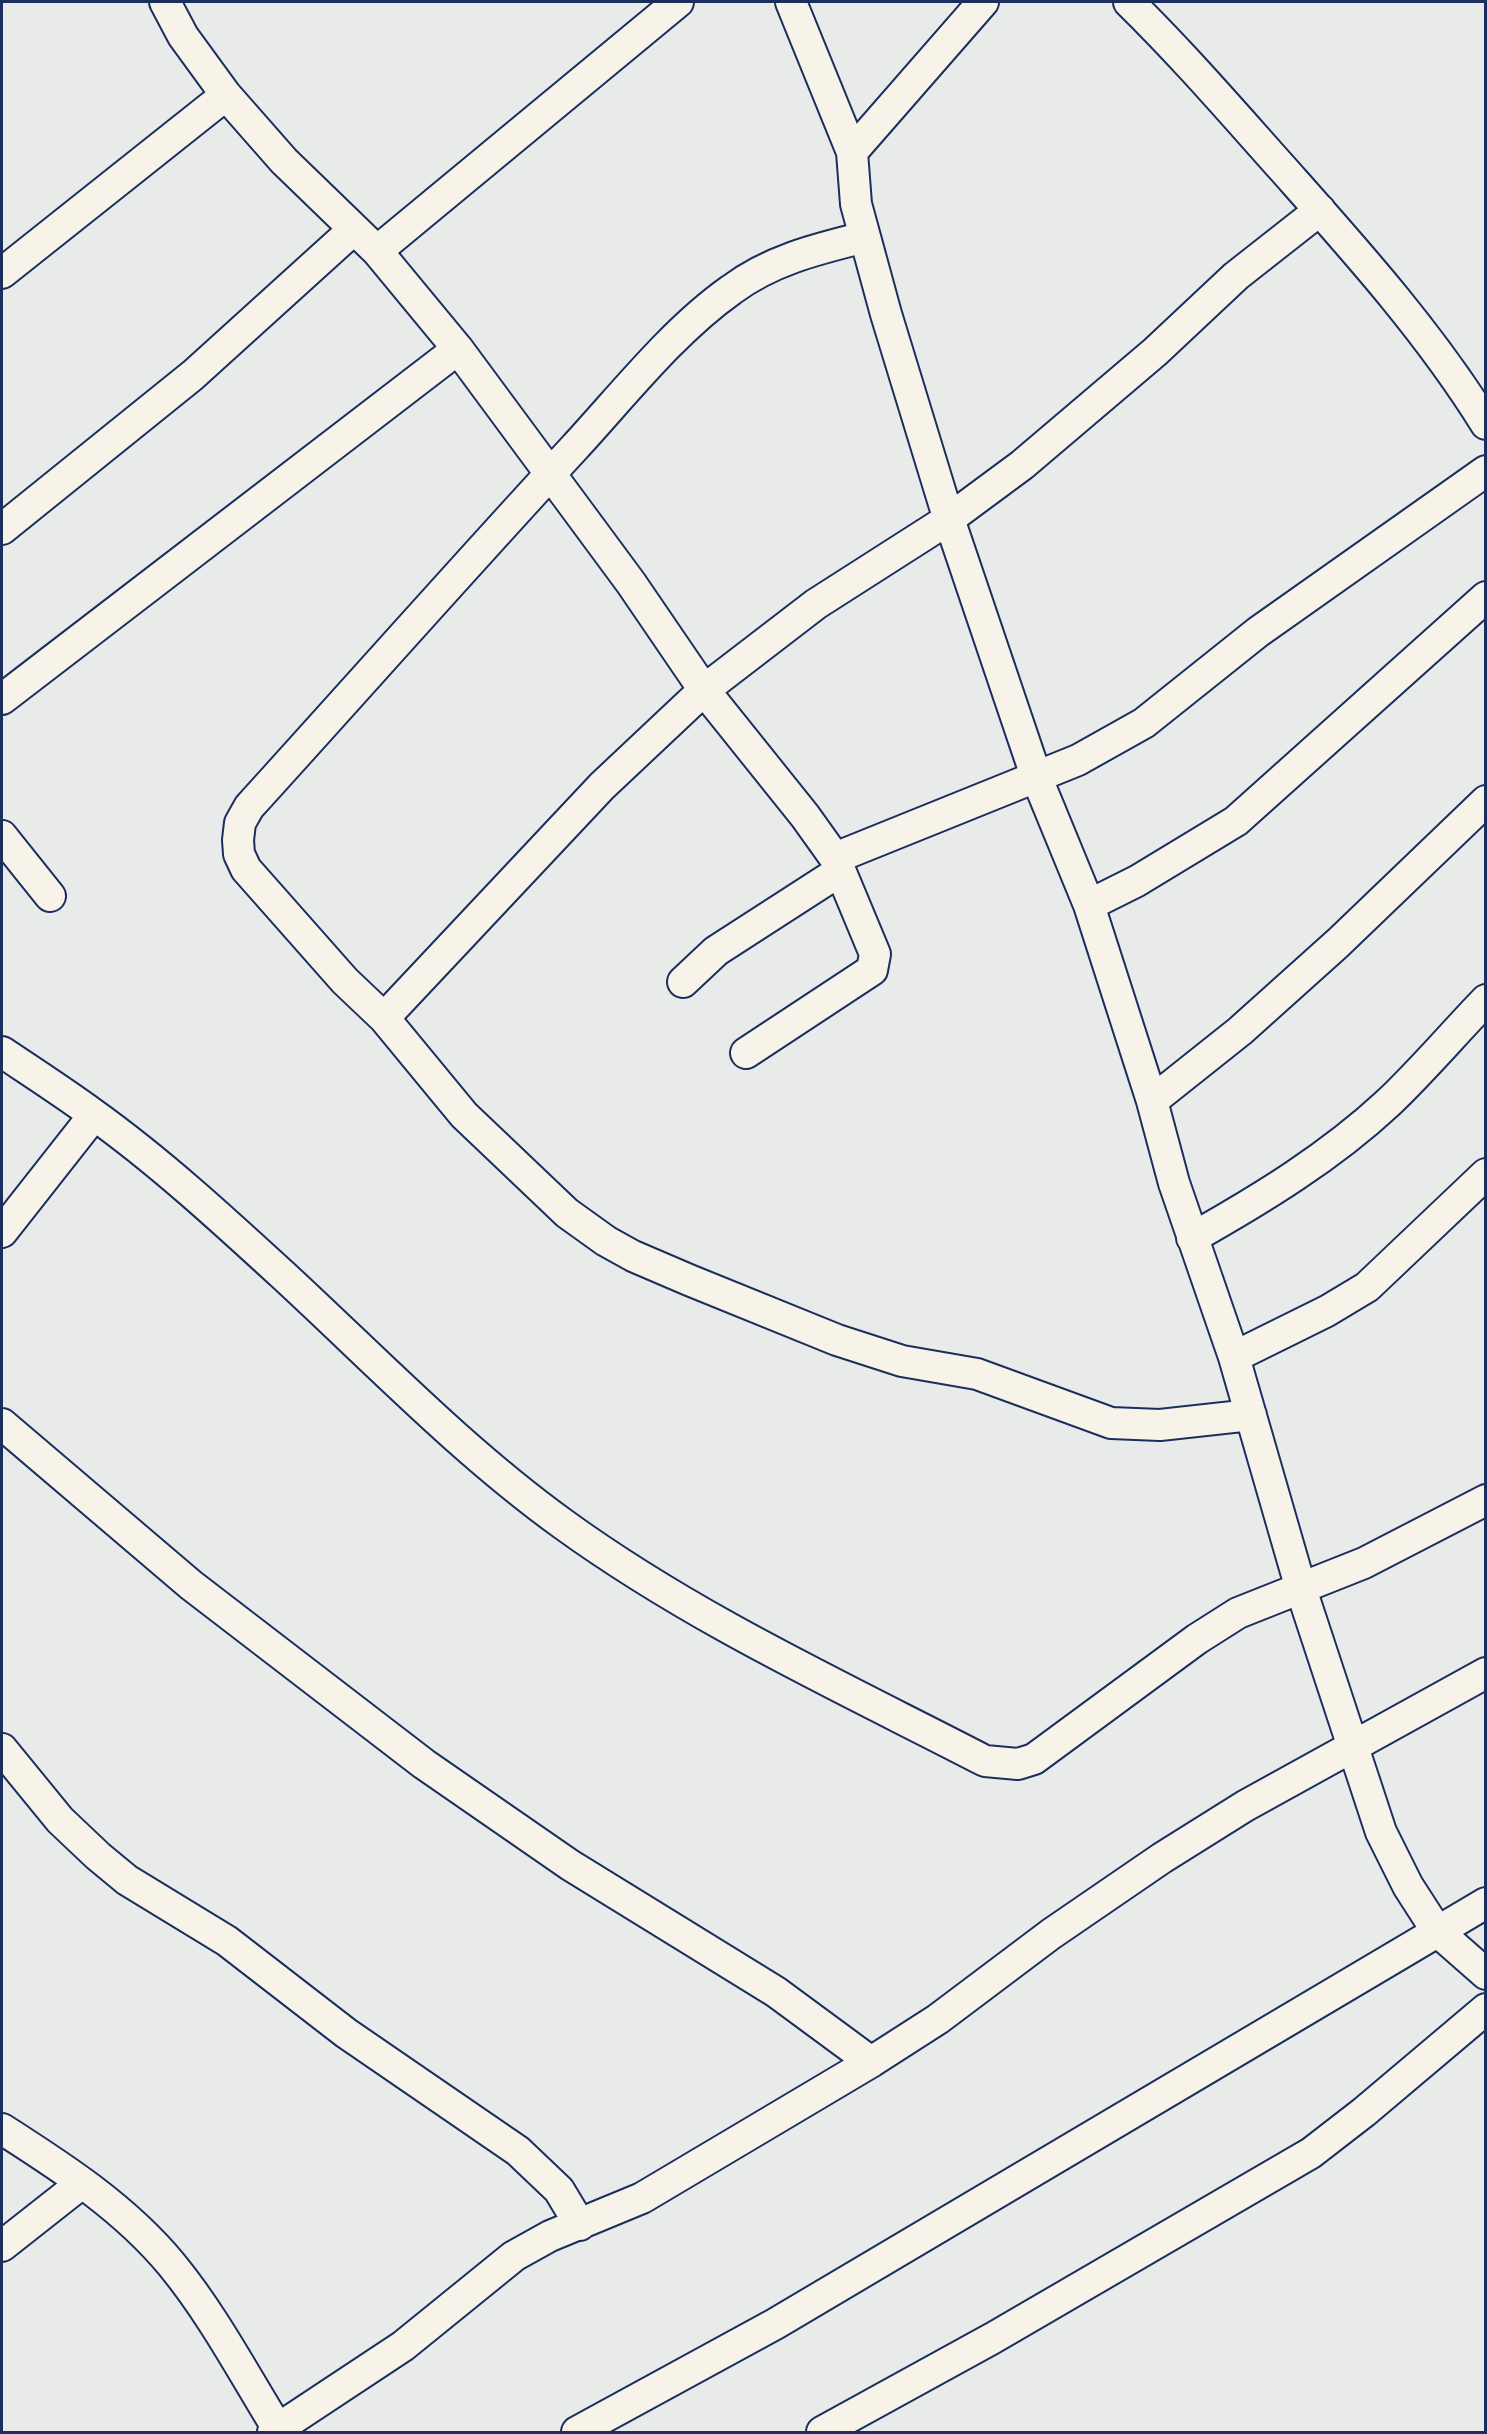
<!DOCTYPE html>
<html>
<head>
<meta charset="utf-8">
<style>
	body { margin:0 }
	#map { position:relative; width:1487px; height:2434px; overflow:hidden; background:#e9ebeb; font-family:Pangolin,sans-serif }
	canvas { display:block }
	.frame { position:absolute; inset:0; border:3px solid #1b2f5e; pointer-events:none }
</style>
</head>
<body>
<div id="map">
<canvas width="1487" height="2434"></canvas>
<div class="frame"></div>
</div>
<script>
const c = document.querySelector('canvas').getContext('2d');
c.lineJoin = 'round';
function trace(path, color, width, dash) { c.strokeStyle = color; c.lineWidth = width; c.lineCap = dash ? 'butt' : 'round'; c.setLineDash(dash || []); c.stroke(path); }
const street = new Path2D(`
	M165 2 183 36 226 95 284 161 377 251 458 349 631 583 704 690 805 816 835 858 1078 760 1144 723 1258 632 1486 471
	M791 2 852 152 856 204 886 314 945 507 1036 776 1089 905 1152 1101 1174 1183 1234 1357 1301 1589 1381 1832 1408 1886 1437 1931 1486 1974
	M1129 2C1183 55 1233 113 1284 170 1355 250 1429 332 1486 424
	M852 152 983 2
	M865 237C817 249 771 260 731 290 673 331 623 395 575 447 465 566 358 687 249 807L240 823 238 840 239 854 246 869 345 981 384 1018 464 1115 567 1213 606 1241 633 1256 689 1280 837 1340 902 1361 977 1374 1111 1423 1160 1425 1251 1415
	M377 251 678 2
	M2 273 226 95
	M2 529 193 375 353 230
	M2 699 458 349
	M2 836 50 896
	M1089 905 1137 881 1236 821 1486 597
	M683 982 716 951 840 871
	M384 1018 602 786 704 690 816 604 949 519 1022 465 1155 352 1236 276 1320 210
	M2 1052C32 1072 63 1092 93 1114 160 1162 223 1220 284 1276 376 1361 462 1451 563 1524 694 1619 842 1687 985 1761L1018 1764 1034 1759 1197 1639 1238 1613 1364 1563 1486 1500
	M746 1053 872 970 875 954 835 858
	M1152 1101 1240 1031 1338 943 1486 801
	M2 1232 94 1115
	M1192 1238C1261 1199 1330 1157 1388 1103 1422 1071 1453 1034 1486 1000
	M1234 1357 1327 1311 1367 1287 1486 1174
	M2 1424 191 1585 424 1764 570 1865 776 1992 871 2062
	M2 1749 60 1820 98 1856 127 1880 227 1941 346 2033 518 2151 559 2190 580 2225
	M2 2129C63 2168 125 2208 172 2265 213 2315 244 2374 278 2429
	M2 2246 82 2183
	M273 2432 403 2346 514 2256 550 2236 642 2198 871 2062 938 2019 1051 1934 1162 1858 1245 1806 1486 1673
	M577 2432 775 2324 1486 1903
	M822 2432 993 2338 1311 2153 1364 2112 1486 2009`);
trace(street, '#1b2f5e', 34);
trace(street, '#f7f3e8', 30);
</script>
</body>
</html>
